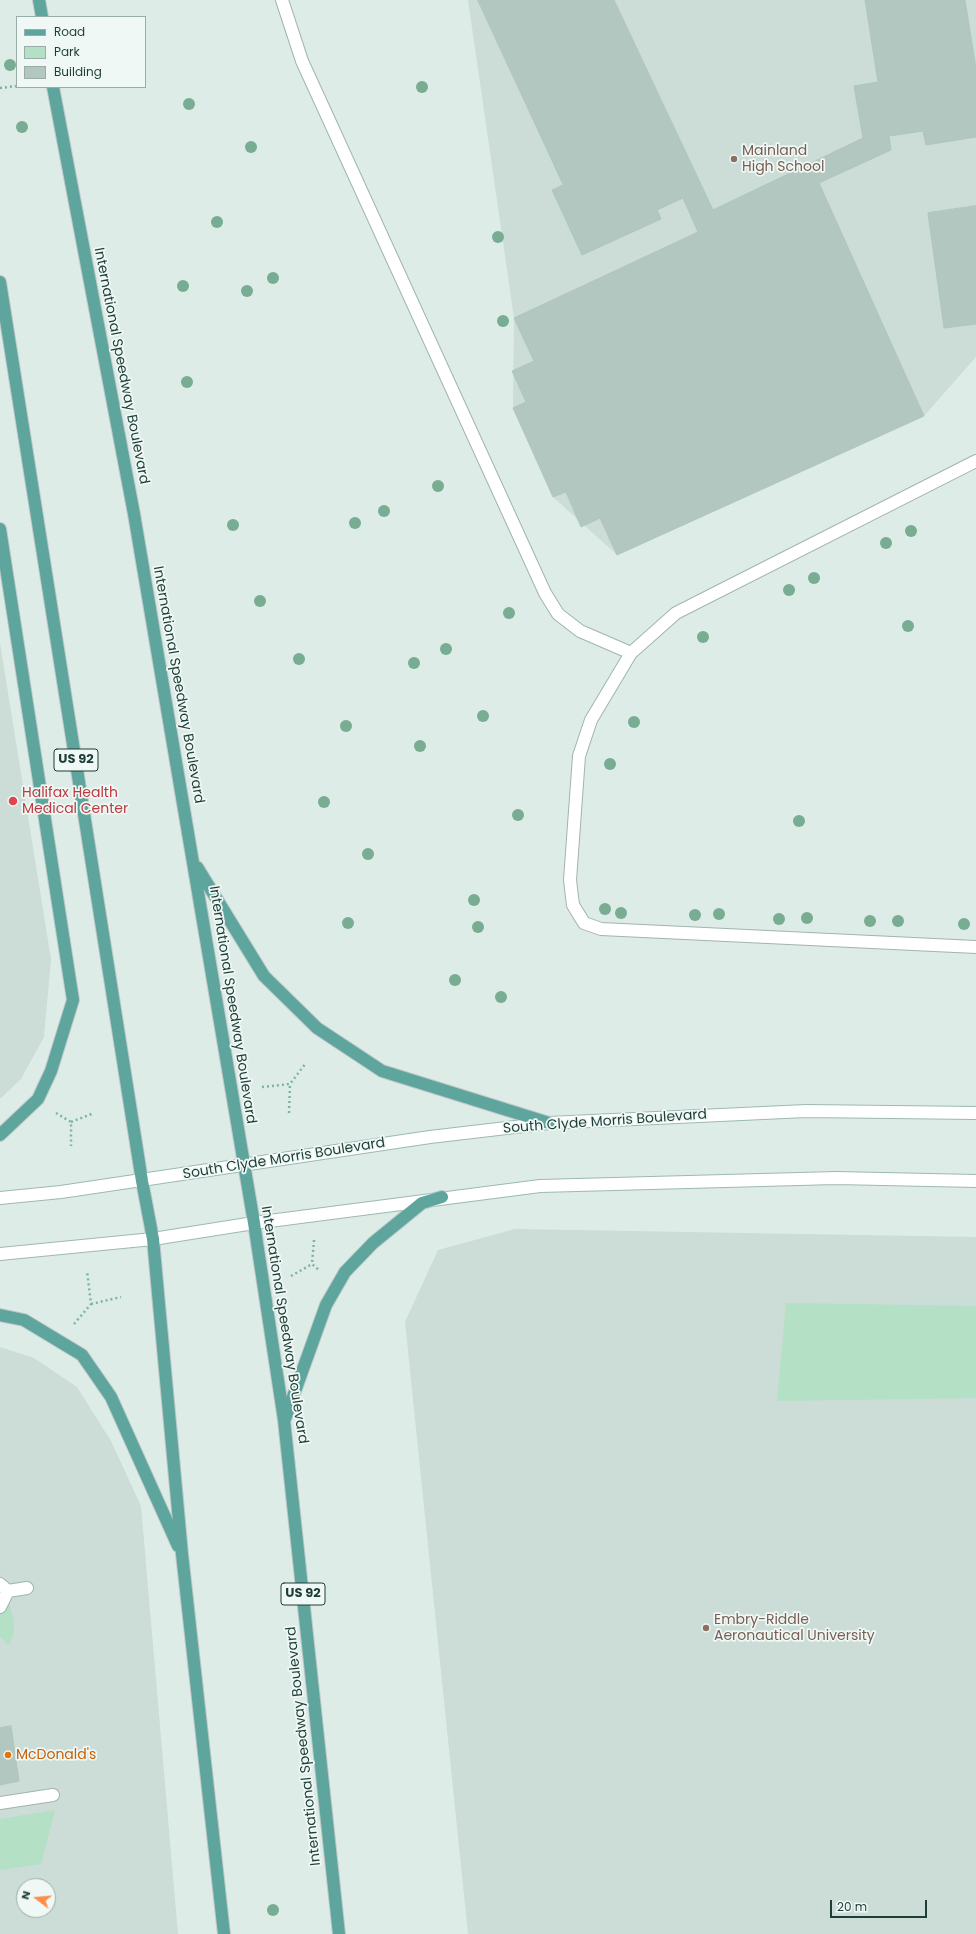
<!DOCTYPE html>
<html>
<head>
<meta charset="utf-8">
<style>
	body { margin:0 }
	#map { position:relative; width:976px; height:1934px; overflow:hidden; background:#deece7; font-family:Poppins,sans-serif }
	canvas { display:block }
	.legend { position:absolute; left:16px; top:16px; width:130px; height:72px; box-sizing:border-box; background:#eff8f4; border:1px solid #9bada9; margin:0; padding:5px 7px; list-style:none; font-size:12px; color:#1e3d39 }
	.legend li { display:flex; align-items:center; gap:8px; height:20px }
	.legend b { width:20px; border:1px solid #9bada9 }
	.north { position:absolute; left:16px; top:1878px; width:40px; height:40px; box-sizing:border-box; background:#eff8f4; border:1px solid #9bada9; border-radius:50%; rotate:286deg; font-size:11px; font-weight:700; line-height:16px; text-align:center; color:#1e3d39 }
	.north::after { content:''; display:block; margin:auto; width:14px; height:18px; background:#ff8d49; clip-path:polygon(50% 0,100% 100%,50% 72%,0 100%) }
	.scale { position:absolute; left:830px; top:1900px; width:97px; height:18px; box-sizing:border-box; border:2px solid #1e3d39; border-top:0; padding-left:5px; font-size:12px; line-height:14px; white-space:nowrap; color:#1e3d39; -webkit-text-stroke:3px #eff8f4; paint-order:stroke }
</style>
</head>
<body>
<div id="map">
<canvas width="976" height="1934"></canvas>
<ul class="legend">
<li><b style="height:5px;background:#5ea69d"></b>Road</li>
<li><b style="height:11px;background:#b4e0c5"></b>Park</li>
<li><b style="height:11px;background:#b3c7c1"></b>Building</li>
</ul>
<div class="north">N</div>
<div class="scale">20 m</div>
</div>
<script>
const c = document.querySelector('canvas').getContext('2d');
c.lineJoin = 'round';
function fillPath(path, color) { c.fillStyle = color; c.fill(path, 'evenodd'); }
function trace(path, color, width, dash) { c.strokeStyle = color; c.lineWidth = width; c.lineCap = dash ? 'butt' : 'round'; c.setLineDash(dash || []); c.stroke(path); }
function label(font, color, halo, rows, align = 'center') {
  c.font = font + ' Poppins,sans-serif'; c.lineWidth = 3.5; c.setLineDash([]); c.textBaseline = 'middle'; c.strokeStyle = halo; c.fillStyle = color; for (const [text, x, y, turn = 0] of rows) {
    c.save(); c.translate(x, y); c.rotate((+turn || 0) * Math.PI / 180); c.textAlign = isNaN(turn) ? turn : align; if (halo) c.strokeText(text, 0, 0); c.fillText(text, 0, 0); c.restore();
  }
}
fillPath(new Path2D(`
	M468 0H976V357L924 416 617 555 553 497 513 408 514 318Z
	M0 643 51 959 44 1037 21 1079 0 1099Z
	M515 1229 976 1237V1934H468L405 1322 438 1250Z
	M0 1347 34 1358 77 1387 111 1441 141 1506 178 1934H0ZM24 1886H48V1910H24Z`), '#ccdcd6');
fillPath(new Path2D(`
	M786 1303 976 1306V1398L777 1401Z
	M7 1595C11 1612 20 1631 8 1645L0 1636V1596Z
	M55 1810 41 1864 0 1870V1819Z`), '#b4e0c5');
const building = new Path2D(`
	M478 0H614L713 210 863 138 854 86 878 82 865 0H965L976 68V137L926 145 923 131 889 136 891 150 819 183 924 416 617 555 600 518 581 527 566 492 553 497 513 408 526 402 512 371 534 361 514 318 698 232 683 198 657 210 661 219 582 255 552 190 563 185Z
	M976 206V324L944 328 928 213Z
	M11 1726 19 1781 0 1785V1728Z`);
fillPath(building, '#b3c7c1');
trace(building, '#b0c6c0', 1);
const service = new Path2D(`
	M282 0 302 61 545 593 558 614 580 631 631 653
	M976 461 676 613 631 653 591 720 579 756 570 880 573 905 584 923 601 929 976 947
	M0 1584 8 1591 27 1588
	M0 1607 8 1591
	M0 1803 53 1795`);
const secondary = new Path2D(`
	M0 1198 61 1192 430 1137 549 1123 806 1111 976 1113
	M0 1254 153 1239 254 1223 540 1186 836 1178 976 1181`);
const primary = new Path2D(`
	M39 0 42 17
	M53 87 134 514 254 1223 284 1420 339 1934
	M0 282 142 1181 153 1239 182 1554 224 1934
	M0 529 73 1000 51 1071 38 1099 0 1135
	M197 867 264 976 317 1028 382 1071 549 1123
	M0 1315 24 1320 82 1355 111 1397 178 1546
	M285 1419 326 1305 345 1272 373 1243 422 1203 442 1197`);
trace(service, '#a1b4af', 14);
trace(secondary, '#9cb9b2', 14);
trace(primary, '#c0c9c8', 14);
trace(new Path2D(`
	M0 88 17 86
	M262 1087 290 1084 306 1063
	M56 1113 71 1122V1146
	M289 1113 290 1084
	M71 1122 94 1113
	M314 1240 312 1264 320 1271
	M291 1276 312 1264
	M91 1304 121 1297
	M74 1324 91 1304 87 1271`), '#7bb3a9', 2.5, [2, 3]);
trace(service, '#fff', 12);
trace(secondary, '#fff', 12);
trace(primary, '#5ea69d', 12);
c.fillStyle = '#78ac93';
for (const [x, y] of [
	[10,65],
	[422,87],
	[189,104],
	[22,127],
	[251,147],
	[217,222],
	[498,237],
	[273,278],
	[183,286],
	[247,291],
	[503,321],
	[187,382],
	[438,486],
	[384,511],
	[355,523],
	[233,525],
	[911,531],
	[886,543],
	[814,578],
	[789,590],
	[260,601],
	[509,613],
	[908,626],
	[703,637],
	[446,649],
	[299,659],
	[414,663],
	[483,716],
	[634,722],
	[346,726],
	[420,746],
	[610,764],
	[324,802],
	[518,815],
	[799,821],
	[368,854],
	[474,900],
	[605,909],
	[621,913],
	[719,914],
	[695,915],
	[807,918],
	[779,919],
	[870,921],
	[898,921],
	[348,923],
	[964,924],
	[478,927],
	[455,980],
	[501,997],
	[273,1910]
]) { c.beginPath(); c.arc(x, y, 6, 0, 2 * Math.PI); c.fill(); }
for (const [x, y, r, color] of [
	[734,159,4,"#8d6e63"],
	[13,801,5,"#e0444e"],
	[706,1628,4,"#8d6e63"],
	[8,1755,4,"#e8710a"]
]) { const dot = new Path2D(); dot.arc(x, y, r, 0, 2 * Math.PI); c.fillStyle = color; c.fill(dot); trace(dot, '#eff8f4', 1.5); }
for (const [x, y, w] of [
	[76,760,44],
	[303,1594,44]
]) { const box = new Path2D(); box.roundRect(x - w / 2, y - 11, w, 22, 3); c.fillStyle = '#eff8f4'; c.fill(box); trace(box, '#1e3d39', 1); }
label('bold 13px', '#1e3d39', null, [
	["US 92",76,760],
	["US 92",303,1594]
]);
label('14px', '#785e54', '#eff8f4', [
	["Mainland",742,151],
	["High School",742,167],
	["Embry-Riddle",714,1620],
	["Aeronautical University",714,1636]
], 'left');
label('14px', '#1e3d39', '#eff8f4', [
	["International Speedway Boulevard",121,366,79],
	["International Speedway Boulevard",178,685,80],
	["International Speedway Boulevard",232,1005,81],
	["South Clyde Morris Boulevard",605,1122,-4],
	["South Clyde Morris Boulevard",284,1159,-9],
	["International Speedway Boulevard",284,1325,81],
	["International Speedway Boulevard",304,1746,-96]
]);
label('14px', '#be3a42', '#eff8f4', [
	["Halifax Health",22,793],
	["Medical Center",22,809]
], 'left');
label('14px', '#c56008', '#eff8f4', [
	["McDonald's",16,1755]
], 'left');
</script>
</body>
</html>
